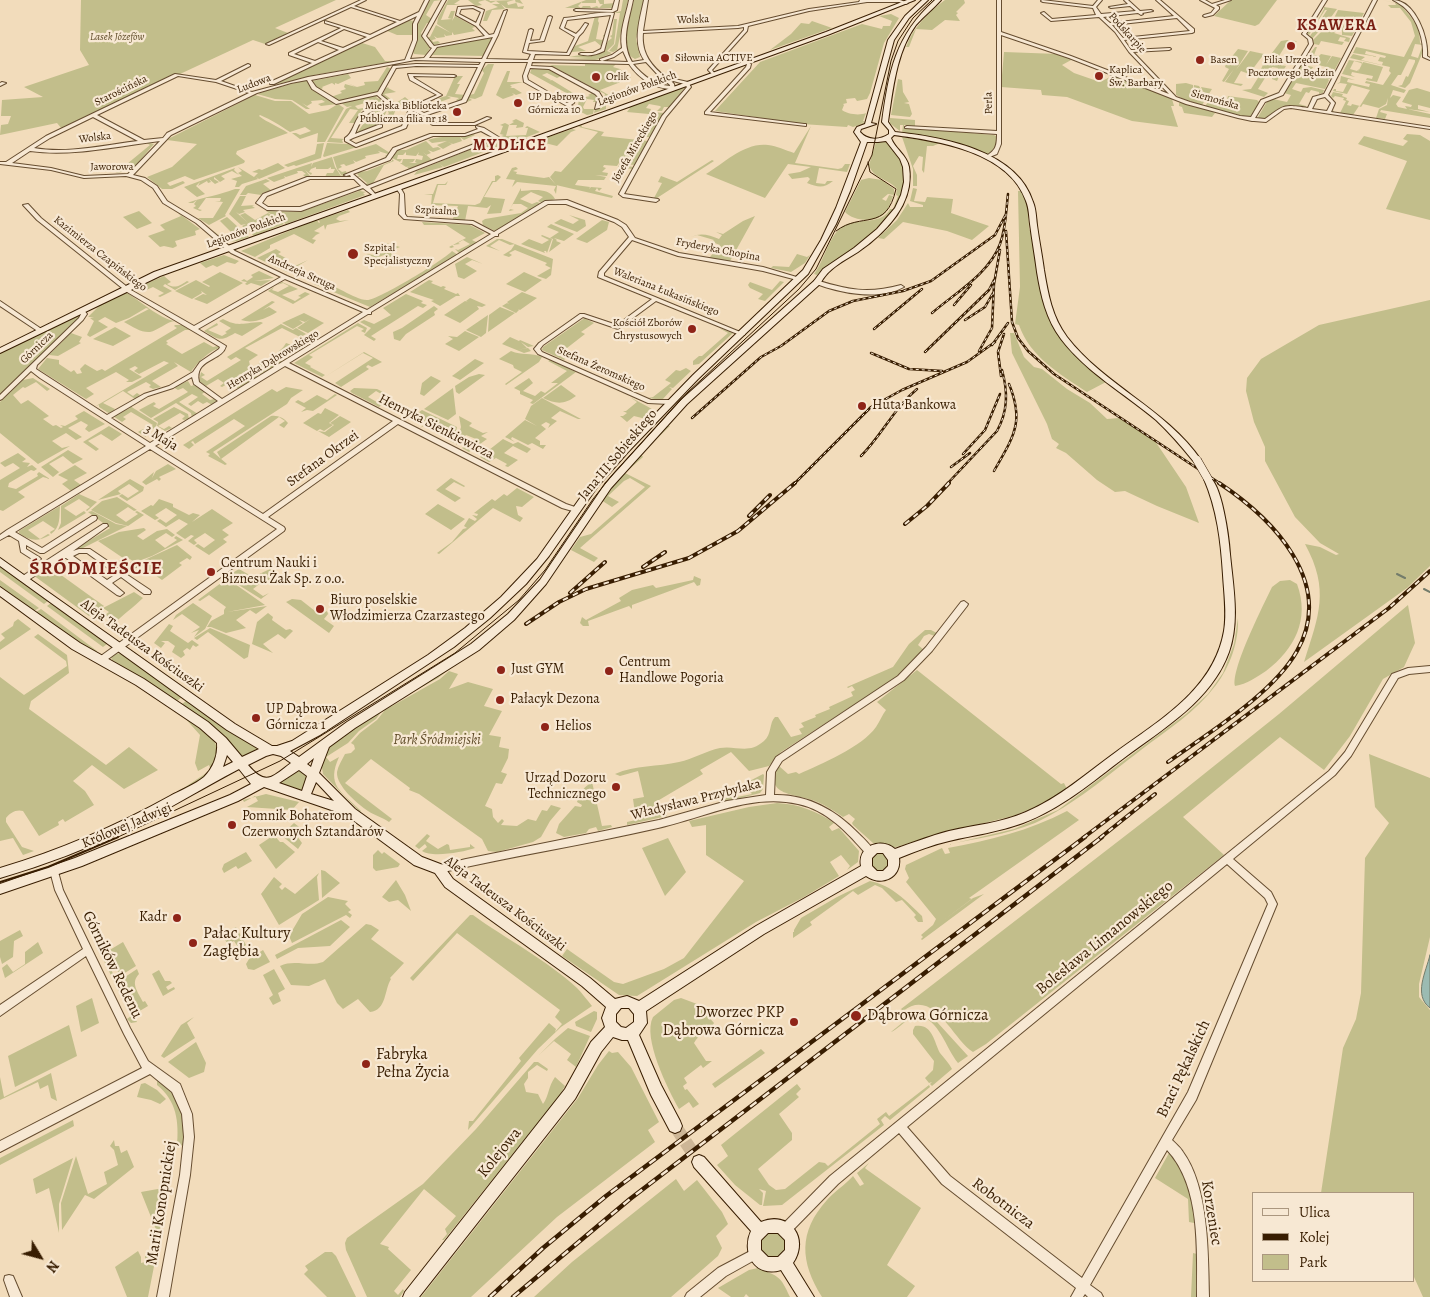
<!DOCTYPE html>
<html>
<head>
<meta charset="utf-8">
<style>
	body { margin:0 }
	#map { position:relative; width:1430px; height:1297px; overflow:hidden; background:#f2dcbb; font-family:Alegreya,serif }
	canvas { display:block }
	.legend { position:absolute; left:1252px; top:1192px; width:162px; height:90px; box-sizing:border-box; background:#f7e8d3; border:1px solid #ab977f; margin:0; padding:6px 9px; list-style:none; font-size:15px; color:#381d01 }
	.legend li { display:flex; align-items:center; gap:10px; height:25px }
	.legend b { width:25px; border:1px solid #ab977f }
	.north { position:absolute; left:15px; top:1232px; width:50px; height:50px; -webkit-text-stroke:4px #f7e8d3; paint-order:stroke; rotate:127deg; font-size:14px; font-weight:700; line-height:20px; text-align:center; color:#381d01 }
	.north::after { content:''; display:block; margin:auto; width:18px; height:22px; background:#381d01; clip-path:polygon(50% 0,100% 100%,50% 72%,0 100%) }
</style>
</head>
<body>
<div id="map">
<canvas width="1430" height="1297"></canvas>
<ul class="legend">
<li><b style="height:6px;background:#f7e8d3"></b>Ulica</li>
<li><b style="height:6px;background:#381d01"></b>Kolej</li>
<li><b style="height:14px;background:#c2be8b"></b>Park</li>
</ul>
<div class="north">N</div>
</div>
<script>
const c = document.querySelector('canvas').getContext('2d');
c.lineJoin = 'round';
function fillPath(path, color) { c.fillStyle = color; c.fill(path, 'evenodd'); }
function trace(path, color, width, dash) { c.strokeStyle = color; c.lineWidth = width; c.lineCap = dash ? 'butt' : 'round'; c.setLineDash(dash || []); c.stroke(path); }
function label(font, color, halo, rows, align = 'center') {
  c.font = font + ' Alegreya,serif'; c.lineWidth = 4.5; c.setLineDash([]); c.textBaseline = 'middle'; c.strokeStyle = halo; c.fillStyle = color; for (const [text, x, y, turn = 0] of rows) {
    c.save(); c.translate(x, y); c.rotate((+turn || 0) * Math.PI / 180); c.textAlign = isNaN(turn) ? turn : align; if (halo) c.strokeText(text, 0, 0); c.fillText(text, 0, 0); c.restore();
  }
}
fillPath(new Path2D(`
	M81 0H336L275 28 288 33 265 44 253 40 180 74H176L62 129 57 123 0 135 1 125 8 124 11 116H1L2 100 43 97 24 87 89 65 80 50Z
	M430 0H441L434 1 426 15 432 19 430 23H427L421 33 430 48 426 55 414 54 413 51 418 39V24Z
	M448 0H460L454 4 460 5H447L441 20 452 19 448 18 451 11H455L452 21 455 16 475 27 472 28 475 31 454 35 452 32V35L446 36 444 34 445 37 437 38 434 36 436 39 432 40 433 42 438 41 440 43 432 46 426 38 430 37 436 25 451 33 437 24 438 18Z
	M468 0H489L490 1 514 0 507 2 508 5 516 3 515 0H520L523 4 516 2 518 7 524 6 523 9 506 8 501 4 505 9 492 10 487 21H483L486 11 498 7 492 4H500L496 1 491 3 485 0 478 2 482 5 476 6Z
	M586 0H596V3H599H582V2L578 6 581 8 583 6H590L591 8 597 6 599 8 603 4H600L598 0H604V4L615 3 613 8H565Z
	M623 0H628L617 50 621 47V49L616 54 617 50 613 52 609 51 615 44 620 13H614L621 11Z
	M634 0H644L636 39 640 57 635 59C617 52 631 14 634 0Z
	M945 0H964L965 3 956 12 958 13 956 15 960 21 945 20 932 30 916 29 909 47H906C913 28 928 12 945 0Z
	M1231 0H1277L1259 24 1255 26 1214 16Z
	M1382 0 1400 4 1419 27 1420 43 1423 45 1415 44 1411 56 1418 58 1422 47 1424 49 1410 83 1405 88 1398 86 1402 85 1406 76 1408 77 1415 62V60L1409 59 1401 75H1398L1391 85 1406 90 1404 93 1393 90 1390 98 1393 95 1401 97 1396 104 1398 107 1430 114V118L1381 110 1380 112 1387 114 1385 119 1376 118 1379 109 1387 105 1388 98 1386 104 1379 108 1363 104 1361 107 1359 106 1353 115 1332 112 1333 110 1334 112 1340 113 1346 101 1343 100 1344 98 1335 96 1333 98 1331 96 1333 92 1343 94 1342 96 1347 98 1346 100 1349 101 1347 105 1351 106 1352 104 1360 106 1370 90 1352 85 1347 94 1333 91 1334 89H1336V91L1343 92 1347 84 1340 83 1337 84 1340 82 1341 76 1355 80 1348 79 1347 82 1369 87 1370 84 1365 83 1366 81 1383 85 1391 73 1389 71 1390 67 1350 58 1353 54 1365 57 1361 60 1382 65 1383 62 1378 61 1380 57 1385 58 1386 56 1366 51 1365 54 1379 57 1353 53 1356 47 1404 57 1415 36 1411 22 1400 8H1391L1388 5H1396L1395 3Z
	M1324 7 1337 9 1329 20 1312 39 1310 36 1319 23H1321L1320 21 1327 10H1325L1309 35 1306 33 1314 20H1318L1324 9Z
	M1338 10 1364 13 1352 36 1342 35V31L1338 29 1334 33 1350 38 1349 42 1344 41 1346 38 1340 37 1338 41 1344 42 1342 45 1321 41 1319 45 1314 44 1313 40 1333 20Z
	M610 14 612 16H599L598 21 599 23 596 39 602 40 604 38 603 35H607L604 44 601 46 595 41 578 47 586 51 571 52 575 46 588 41 595 16Z
	M891 14 899 18 884 43 870 93 867 99 857 101 855 98 846 99 847 103 843 104 844 105 842 110C847 114 859 116 866 113L863 121H865L859 125 866 121V123L853 127 848 125 847 127 802 124 715 111 760 62 862 24 882 29 883 26H890L892 21 879 16Z
	M614 19H617L614 44 607 51 612 53 600 58 614 55 595 60 568 59 589 58 569 57 603 51 608 41 612 38 610 36 612 35Z
	M409 20 413 21 414 35H397L385 30Z
	M812 21 832 28 770 50 791 34 801 23 809 24Z
	M486 36 494 37 485 56 431 55 435 47 440 46Z
	M1287 40 1296 41 1297 42 1289 40 1274 64 1286 66 1280 76H1277L1279 77 1277 81 1272 79 1278 68 1272 67 1258 89 1268 93 1264 97 1242 90 1251 89 1261 73 1260 71 1263 65 1281 41Z
	M359 42 375 47 385 61H395L314 75 317 76 272 85Z
	M1311 46 1305 61 1315 47H1317L1314 55 1319 56 1321 54 1331 56 1326 65 1332 56 1341 58 1333 73 1324 70H1330L1331 68 1309 63 1308 66 1313 67 1311 71 1306 70 1304 72 1326 77 1327 75 1323 73 1333 74 1330 79H1328L1329 80 1325 89 1296 83 1292 89 1301 92 1303 88 1311 87 1324 90 1323 93 1319 94V92L1311 90 1309 93 1306 92 1299 104 1306 106V108L1283 106 1267 119 1259 118 1258 117 1268 100 1273 99 1287 102 1291 95 1284 93Z
	M1238 49 1248 51 1236 70 1250 51 1264 54 1249 74 1241 71 1234 83 1243 84 1241 86 1225 82 1234 69 1224 82 1222 81 1229 69 1225 67 1226 64Z
	M1004 52 1058 54 1073 59 1062 65 1074 73 1100 82 1114 75 1172 99 1174 106H1171L1178 127 1132 121 1067 97 1042 95 1041 90 1001 87Z
	M1349 60 1362 62 1361 65V63L1354 61 1350 69 1357 71 1359 69 1358 72 1363 62 1383 67 1377 82 1366 80 1367 78 1372 79 1373 76 1352 72 1351 75 1355 77 1342 74Z
	M585 63 616 64 613 67 620 69 631 78 600 90 612 97 606 98V109L594 113 595 109 602 108 605 94 550 65 585 66Z
	M488 64H494L482 96 475 99 469 98 472 100 467 102 468 95 474 94 484 73 482 70Z
	M387 67 392 69 379 92 340 102 331 97 342 93 340 91 346 89 344 87 345 84 356 87 347 83 357 87 365 85 364 82 378 81Z
	M532 68 547 69 561 76 557 78 547 73 542 75 551 80 549 81 552 80 581 98 590 96 588 95 592 93 596 95V102H593L594 100 587 99 583 107 584 109H594L593 114 587 115 577 110 579 100 530 73Z
	M507 71H510L507 82H523L510 85 512 87 510 88H514L522 93 516 95 512 93 514 95 503 99 496 95Z
	M348 74 351 78 338 84 335 83V85L332 83 322 87 323 88 321 89 327 93 315 88 312 81Z
	M455 76H463L457 84H460L455 94 466 95 463 100 458 101 456 100 459 98 447 96 451 98 440 102 436 99 446 96Z
	M898 79 902 80 903 92 909 102 904 103 909 104 912 114 910 117 891 115Z
	M306 80 337 104 321 106 318 104 325 102 322 100 311 101 312 103 307 106 302 103 310 109H306L292 100 275 99 257 94 266 91 254 94Z
	M1186 83 1193 85V100L1194 85 1199 86 1205 96 1201 87 1212 89 1202 105 1183 99 1176 95V84Z
	M389 87 388 88 396 92 384 94 396 103 405 97 412 103 411 106 398 104 392 119 385 118 389 113 388 112 392 103 382 95 386 88Z
	M685 87 670 107H664L662 111H657L661 107 660 106 649 104 646 108 651 109 649 114 627 112 630 108 627 107Z
	M1417 88 1430 92V108L1418 105V109L1430 112 1407 109 1405 106 1411 107 1412 105 1402 102 1409 90Z
	M375 94 378 96 376 97 379 99 381 98 380 100 386 102 377 105 375 103 377 102 368 99 367 100 368 102 355 106 358 109 363 108 365 109 360 111 362 112 355 123H349L358 110 350 109 331 138 345 139 342 140 343 143 327 142 346 109 352 106 347 107 341 103Z
	M255 95 275 101H291L309 114 328 110 338 104 344 108 325 142H317L318 133 300 139 292 133H296L300 135 311 131 305 127 290 132C279 125 272 120 260 115L259 116C268 123 278 126 288 133L237 151 236 154 245 161 244 163 194 180 185 176 167 183 170 186 183 181 185 183 172 189H162L147 177 172 167 197 144 167 140 170 138Z
	M1228 96 1257 100 1260 103 1250 118 1205 106 1210 100 1227 105 1230 100 1227 99Z
	M1182 102 1213 112 1215 113 1212 117 1184 113 1182 107 1179 106V103Z
	M390 104 380 125 356 134 364 123 361 122 368 112Z
	M652 112 664 113 650 137H640L643 128H646L649 122 646 121Z
	M890 118 915 120V126L904 125V129H921L994 135 997 137V146L992 153 985 155 946 141 902 133 903 125H900V131L888 122H890Z
	M516 119 524 123 523 127 516 128 517 125H509L506 136 526 135 528 128H525L527 126 540 132 514 142 501 136 504 135 500 134 503 126 500 125 505 123 509 125 514 122 512 121Z
	M584 123 581 124 582 127 604 132 601 136 648 141 635 165 623 164 622 165 633 167 632 169 618 167 626 152 617 166 604 165 603 167 606 168 602 172 608 173 607 176 595 175 606 177 604 180H578L575 185 590 187 589 189 591 187 602 188 599 191 597 188 595 191 613 196 612 198 556 185 550 177 555 171 561 172 598 132 579 127 581 124Z
	M811 126 795 163 838 169 842 168 845 164H850L847 172 819 168 816 183 825 184 827 181H833C824 188 819 188 807 183L810 179 808 177 792 179 788 174 800 172 811 167 788 164 765 198 706 174C724 163 745 142 768 145 777 146 785 150 794 153Z
	M572 129 576 130 571 132 557 146 537 141 529 145 527 144Z
	M473 134 475 135 464 140 460 137 462 141 453 144 448 142 452 144 443 149 437 145 447 141 432 143 428 140C444 134 458 139 473 134Z
	M1407 134 1420 135 1430 141V220L1386 209 1407 161 1358 144 1364 136 1403 146 1408 141 1403 139Z
	M902 137 940 143 933 146H927L924 173 922 170 923 157 919 156 913 166 917 175V186H913V169Z
	M494 140H497L494 141 495 143 499 141 502 145 444 167 440 164 443 167 414 175 417 171Z
	M426 141 433 148 438 147 441 149 433 152 428 150 431 153 426 155 423 152 432 160 409 169 407 167 413 165 406 167 400 163H402L403 159H415L413 162 409 163H417L415 162 416 159 422 160 423 156 418 155 419 152 416 156 406 155V152L403 155H398L397 159H402L400 162 392 158 397 150H406Z
	M885 141C932 184 882 228 845 255 836 262 825 266 817 275L814 274C825 260 829 233 845 225 859 218 882 225 890 209H893L898 196 896 195 897 189C889 179 873 179 869 165L876 142Z
	M145 142 154 144 132 170 116 173 150 145Z
	M374 142 324 157 323 156 327 143 348 144 354 147Z
	M324 143 321 158 296 166 294 165 288 167 284 165 315 154 317 144Z
	M376 144 390 153 387 158 385 156 388 154 378 151 380 153 365 156 366 158 356 162 353 160 355 163 346 166 344 164 340 165 342 167 338 169 342 172 346 171 347 174 342 176 337 169 333 157Z
	M332 157 335 167 341 176 325 177 327 173H333L335 169H331V167L328 169H316V167L311 169 309 172 312 173 311 175 305 170 310 176 307 178 303 175 306 174 302 171H297L298 173 286 177 284 176 285 178 274 182 267 178 312 163 311 167 313 163Z
	M392 159 394 161 384 165 372 185H365L367 183 360 177H356L359 176 357 174 359 172 367 171 392 161Z
	M712 160 714 161 657 198H648H654L662 183 658 182 661 176 677 182Z
	M278 163 285 168 259 179 256 177 258 179 242 184 239 187H235L237 181 231 179 242 176 238 173 242 171 238 167 254 177 258 173 252 172 259 169 262 170Z
	M516 167 518 169 513 171 517 172 516 174 544 178 549 177 557 186 556 194 554 190 556 186 517 182 512 187 515 180 506 179 512 168Z
	M235 168 234 170 239 175 232 171 221 176 225 179 220 182 214 177V179L219 182 215 184 209 179 211 182 208 183 207 181 198 186 200 182 196 186 205 194 197 197 184 187Z
	M498 175 501 177 496 182H493L484 197 505 199 501 213 487 214 491 205 487 208 468 206 465 221H452L458 206 431 205 432 195H424L433 194 437 184H445L448 181 446 185H438L433 203 475 205 480 203 492 181H495V176Z
	M869 178 882 180 894 189V195L888 194 882 199 886 201 889 195 893 196C891 201 889 210 884 214 875 223 853 221 845 212L861 180Z
	M266 179 270 181 263 184 272 191 262 193 263 194 261 195 248 193 246 195H240L246 186Z
	M521 188V191C532 190 549 187 555 199L542 203 538 201 543 197 531 192 520 199 532 204 537 202 540 203 538 205 497 232 483 225 482 221 485 219 521 213 528 208 521 204H513L510 209 514 210 509 211Z
	M913 188 917 189 914 201 925 202 927 197 953 199 951 213 989 226 972 240 947 231 903 222 884 239 878 238 897 220 908 203 910 207H923V205L910 201Z
	M235 189H240L225 215 226 216 209 225 198 218H213L223 202 215 201H220L221 198H206L198 209 202 210 200 211 193 208 196 206 194 204 197 200 193 203H188L190 202C204 197 220 195 235 189Z
	M360 189H364L360 191 366 192 363 193 365 195 368 194 286 224 266 211 300 212 359 191 358 190Z
	M1018 191H1023L1028 205 1029 229 1033 235C1036 259 1038 285 1045 308 1055 338 1081 363 1106 382L1087 392C1060 374 1030 357 1019 325L1015 324 1020 287Z
	M240 196H246L241 206 255 205 252 206 255 208 243 210 245 212 239 214 236 212 248 223 240 215 245 213 255 220 268 213 284 224 254 236 242 226 246 224 241 225 229 214Z
	M348 210 350 212 339 216 336 219 340 221 349 220 327 225 325 230 324 225 314 231 320 233 316 235 312 239 316 240 313 244 294 234 270 245V248L255 257 241 251 308 223 317 220 319 223 320 222 318 220Z
	M139 211 152 223 137 229 123 217Z
	M177 212 200 229 195 231 196 235 175 241 177 246 173 248 164 246 160 247 148 236 165 230 160 225 181 216Z
	M569 215 585 220 586 226 577 232 554 223 561 219 573 224 579 220Z
	M755 216 729 263 703 258 710 257 720 245 712 242 714 240 697 235 691 237C701 232 709 235 719 239L722 235 716 232 723 234 743 221Z
	M227 217 249 237C227 245 227 243 210 228L226 241 236 237 220 221 218 222Z
	M602 220 609 222 607 230 587 243 576 239Z
	M422 222 470 225 485 233 472 240 478 243 460 254 455 249 458 250 470 244 463 240 458 243 460 244 452 245 454 247 451 248 449 247 466 238 446 225H424Z
	M551 224 574 234 564 241 554 238 557 240 556 241 561 243 549 252 553 239 550 238 559 232 547 227Z
	M542 235 552 239 547 253 546 251H544L545 253 521 244 529 239 542 244 549 240 541 236Z
	M497 239H502L553 259 551 275 546 279 537 276 551 268 545 265 547 263 515 250 509 253 512 255 509 257 503 255 511 250 515 244 510 245 499 240 490 246 500 251 486 246Z
	M386 243 400 247 392 250 394 251 391 254 406 262 402 265 384 255 376 258 369 255 365 256 368 254 373 255 390 246Z
	M276 249 281 252 278 254 288 259 284 261 295 266 308 260 287 272 257 258Z
	M452 251 458 255 370 307 314 284C327 277 351 299 367 300 377 301 447 258 452 251Z
	M797 254 807 257 810 255 805 263 791 272 771 268 773 266 789 267Z
	M224 255 239 261 235 264 227 262 217 267 213 265 206 268 200 263Z
	M467 257 483 264 472 260 465 264 477 271 464 279 458 277 455 264Z
	M259 271 274 278 254 281 271 280 261 286 251 283 247 285 245 284 247 282 241 281 244 279 247 281 253 277 251 275Z
	M220 272 243 283 207 304 194 299 203 294 207 295 201 291 202 293 192 299 175 291 196 280 209 287 210 286 202 282Z
	M524 272 542 280 525 292 506 284Z
	M164 276 171 282 167 284C175 289 179 286 187 281L189 282 175 290 165 284 163 286 172 291 160 297 158 296 164 293 153 287 142 292 136 288Z
	M429 280 433 281 431 283 441 287 443 286 446 287 444 289 456 294 458 293 460 296H456L440 306 431 301 434 300 410 292Z
	M780 281 784 282 765 301 758 299 763 294 750 288 748 285 750 282 772 290Z
	M282 282 298 289 282 295 295 301 301 297 298 296 305 292 310 294 293 304 268 291 274 287 272 290 278 292 289 286 283 283 277 285Z
	M522 292 537 298 520 310 518 309 519 310 516 313 502 306 507 303 509 304 507 302Z
	M124 293H127C138 299 161 320 175 321 168 321 157 331 150 332 142 333 133 327 124 322L149 309 146 308 129 318 116 323 105 317 98 321 108 327 90 337 87 335 94 321 90 318 94 317H88L100 305Z
	M406 294 423 301 421 303 427 305 423 308 418 306 371 336 376 339 374 341 364 335 371 328 360 322 364 320 374 324 391 315 383 308Z
	M470 298 486 305 482 307 477 306 479 309 460 323 444 315 465 301 468 302 466 301Z
	M1430 300V566L1407 588 1304 662C1319 615 1330 590 1305 544L1320 547 1336 555 1339 554 1320 543 1295 517 1265 461V447L1254 422 1246 391 1247 378 1261 359 1319 325Z
	M272 301 275 302 263 310 269 307 277 312C265 319 253 324 241 320Z
	M434 306 438 309 434 312 435 315 406 334 400 341 394 339 393 332 402 328Z
	M500 307 515 313 488 332 489 315Z
	M304 313 324 323 308 333 297 328 310 319 305 322 299 320 303 323 293 329 282 323Z
	M488 315 486 333 481 337 466 330Z
	M76 316H81L0 395V353Z
	M586 317V319L594 323 581 332 585 334 558 355 565 359 564 360 542 350 543 347Z
	M223 319C238 327 241 323 261 322L263 323 242 336 235 333C220 342 219 340 204 331L217 323 218 325 208 330 222 336 227 333 225 332 231 328 219 321Z
	M358 323 367 328 365 333 361 331 364 329 357 326 309 355 313 357 305 363 311 366 310 367 325 375 322 377 294 363Z
	M281 324 293 330 296 328 306 334 295 340 300 337 282 328 245 348 258 355 249 361 251 370 238 375 253 374 259 377 239 389 229 383 222 387 220 386 224 383 218 379 206 386 199 381 201 372 205 375 201 377 207 381 241 360 236 357 231 360 227 357Z
	M175 325H182L190 330H185L166 341 168 343 166 344 182 354 204 342 213 347 218 346 220 348C212 349 197 362 191 372L174 362 178 366 152 381 161 387 153 389 149 387 151 385 146 382 127 392 133 396 137 393 140 395 135 399 123 391 103 403 115 409 110 414 99 407V405L96 406 169 363 164 361 139 374 134 371 138 368 135 366 129 369 142 377 132 382H126L129 380 116 372 86 388 94 394 86 399 38 369 47 358 59 360V364L71 372 74 370 77 374 82 373 80 369 85 364 97 371 102 369 105 371 177 328 174 326Z
	M115 327 131 336 113 346 93 339Z
	M719 328 733 333 699 364 693 365V361L699 356H702L728 333Z
	M465 331 479 337 459 351 445 344 453 339 448 336 457 337Z
	M71 333 82 337 79 342 81 343 58 356 49 355Z
	M1010 333H1014L1024 357 1034 367 1042 369 1067 389 1090 403 1107 419 1119 418 1155 441 1186 487 1199 523 1157 506 1125 491 1115 492 1097 480 1066 453 1056 448 1059 444 1052 439 1047 424 1012 353Z
	M510 337 519 341 520 340 534 346 528 347 521 342 527 348 517 350 528 348 531 351 524 353 502 344Z
	M286 343 303 349 300 351 293 347 275 357 283 362 262 375 256 372 255 366C263 361 281 353 286 343Z
	M511 351C522 356 531 352 542 357L539 362 506 385 505 384 522 372 514 368 513 365 499 359Z
	M364 352 382 362 372 367 368 365 366 367 369 369 341 387 335 383 373 358 363 353 323 378Z
	M475 359 484 363 460 380 452 376Z
	M550 360 576 372 533 404 530 403 533 400 520 394V391L514 388 529 378 533 383 523 391 535 396 541 391 545 393 558 383H551L567 371 548 361Z
	M686 368 691 371 673 388 669 387 672 389 662 400 648 398 653 397 671 383 665 380 676 370 680 371Z
	M479 374 485 375 459 394 456 392 455 386 469 377Z
	M431 376 441 381 424 396 420 394 422 383Z
	M33 378 50 389 47 391 36 382 25 388 23 387 13 395 21 404 28 400 49 416 43 419 53 426 56 425 61 428 63 427 60 425 65 426 78 419 75 416 84 411 105 424 89 432 85 429 88 425 81 421 68 428 82 437 76 440 66 433 52 441 62 448 70 446 38 464 0 433V402L23 380Z
	M188 381 191 386 194 385 205 392 202 394 210 400 214 399 218 402 212 405 207 402 203 404 198 401 191 406 188 404 198 397 192 394 179 402 198 414 192 418 191 413 176 403 151 418 139 410 154 402 156 404 153 406 159 409 188 392 183 388 178 390 173 387Z
	M561 385 576 396C564 405 556 404 543 398Z
	M286 387 303 390 291 398 287 404 213 452 227 464 225 465 208 456 210 454 206 452 245 426 234 419 195 444 193 441 191 442 194 445 189 449 183 445 272 389 277 392Z
	M354 388 377 389 385 393 383 395 376 391 368 397 382 405 379 407 352 393 350 391Z
	M453 388 456 414 448 420 424 409Z
	M335 394 337 395 313 411 307 410 301 412 306 408 295 402 298 400 304 403 317 395 327 400Z
	M630 397 652 409 646 419 634 416 627 422 620 416H623L627 413 623 411H626L637 402Z
	M542 398 581 419H578L560 411 551 418 557 421 548 428 550 424 546 422 541 425 546 429 535 438 540 441V445H546L543 449 532 443 528 445 512 437 511 439 515 442 505 437 525 420 537 426 525 419 531 406Z
	M130 406 157 423 156 427 145 434 146 437 138 432 143 429 145 430 153 425 131 412 123 417 126 419 122 422 113 416 130 408Z
	M174 407 188 414 189 419 184 420 182 419 185 416 180 413 158 426 164 429 169 426 172 428 165 431 157 426 158 422 153 419Z
	M325 408 339 415 329 423 333 425 324 431 320 429 317 431 303 423 318 413 321 414Z
	M422 410 457 427 454 443 450 441 452 436 430 425 433 424 431 422 420 428 426 423 415 415Z
	M271 416C278 415 284 418 288 423L284 428 279 425 285 421 279 417 221 459 217 452Z
	M340 416 351 422 329 437 318 431 325 432 334 425 330 423Z
	M459 416 472 423 469 426 483 433 488 432 481 436 487 439 469 452 462 448 465 446 467 447 476 439 466 435 456 445 461 427Z
	M666 425 670 426 641 454 643 457 625 473 651 486 580 548 598 558 594 562 571 550 580 537 591 534 645 487 630 478 624 481 608 496 619 502 612 507 601 500Z
	M109 426 122 434 112 441 101 434 88 441 99 449 102 447 96 451 83 442Z
	M503 439 513 444 518 442 531 449 527 453 513 446 504 453 518 460 508 467 505 466 507 464 496 458 489 462 480 457Z
	M68 450 83 459 73 464 63 456 49 464 59 472 63 469 53 477 41 467Z
	M18 453 26 459 22 462 30 463 27 467 32 465 37 469 34 471 31 470 9 483 8 487 16 489 38 476 37 474 39 472 50 479 43 477 18 492 25 497 3 511 0 510V480L20 468 13 463 5 467 0 463Z
	M168 464 176 469 159 477 161 479 159 481 157 479 146 485 142 482 154 472 152 478 156 471Z
	M75 465 87 473 74 480 81 485 71 491 62 484 68 480 58 475Z
	M451 478 465 486 464 487 454 482 445 489 461 498 455 502 436 490Z
	M130 479 144 487 143 491 127 501 119 496 122 494 128 498 139 491 129 484 118 491 121 494 98 500Z
	M517 488 534 497 522 507 516 506 518 515 523 518 520 522 493 508 439 554 437 553 452 542 463 529 467 528 464 526 469 518 475 521 477 519 472 515 477 516 478 514 474 513 492 499 495 501 504 494 507 496Z
	M79 494 97 502 87 511 86 510 90 507 79 499 64 508 76 516 84 511 86 513 58 530 61 523V506Z
	M117 497 137 510 134 511 128 507 116 515 126 522 138 514 135 512 137 511 144 515 128 526 116 523 91 510 102 501Z
	M159 499 173 504V507L189 515 193 513 200 515 192 522 212 509 233 523 222 530 229 535 223 539 227 542 209 555 195 546 198 544 204 548 215 540 205 533 194 540 197 543 194 545 188 541 194 536 191 535 185 539 176 533 188 524 179 519 166 527 157 521 160 519 166 523 177 515 166 508 155 515 159 518 155 520 141 511 151 505 153 506Z
	M438 504 465 519 451 530 425 514Z
	M60 506C59 517 61 527 51 534L50 532 55 529 43 521 28 530 40 539 48 534 50 535C38 542 30 541 19 533V531Z
	M92 511 116 524 127 526 83 548 72 551 110 528 88 512Z
	M144 528 146 530 137 536 143 540 157 531 167 529 175 535 172 537 166 533 155 540 165 548 177 540 174 538 176 536 183 540 152 556 136 562 124 570 117 569 120 567 123 569 133 561 128 558 120 563 118 562 123 558 98 541 119 532Z
	M177 545 192 557 190 560 187 558 179 563 182 565 162 580 138 563Z
	M61 559 65 562 59 560 50 567 104 606 89 616 33 575Z
	M0 566 48 601 44 604 0 572Z
	M239 569 253 577 270 569 273 571 268 574 276 581 273 583 266 579 253 589 263 596 269 593 261 599 226 577Z
	M694 576 701 579 700 585 697 586 694 582 632 605V609L629 606 588 621 589 626H583L580 623 582 617 586 620 621 601 619 598 632 590 653 585 656 588 693 580Z
	M0 580 39 608 34 611 0 586Z
	M225 580 235 584 265 605 227 612 267 606 256 614 250 610 236 620 246 628 226 633 211 627H207L211 621 224 614V610L226 607 209 595 200 601 198 600Z
	M1290 580 1297 584C1310 619 1295 649 1266 671 1257 677 1247 684 1235 686 1231 669 1263 606 1272 587L1280 581Z
	M134 592 143 598C133 608 122 615 115 623L105 615 109 612 103 608Z
	M292 599 301 600 320 615 327 611 328 614 324 619 334 626 329 633 286 602Z
	M51 603 107 644 103 647 47 606Z
	M193 603 212 616 205 629 194 637 199 630 191 633 200 627 182 614 173 620 176 615Z
	M1408 605 1415 643 1404 667 1383 679 1350 736 1324 770 1280 737 1183 817 1224 855 986 1044 973 1052C952 1039 934 987 903 1011L901 1009 1169 802 1279 714Z
	M41 609 97 651 96 652 81 645 36 612Z
	M268 613 273 617 272 620 286 630 290 629 293 631 285 639 278 634 263 644 273 653 252 644 257 622Z
	M1238 618C1239 641 1230 667 1216 685 1196 712 1167 730 1141 750 1107 776 1074 805 1035 823 1006 835 976 838 947 845L1014 829 1058 810 1186 714 1208 694 1223 673 1234 644Z
	M18 619 31 629 0 650V642L5 638 1 634 13 626 14 622Z
	M169 624 173 626 170 631 188 643 192 640 199 645 196 647 193 645 190 650 187 648 183 651 185 655 181 658 172 652 175 646 168 641H161L165 643 161 648 154 643Z
	M210 628 250 645 248 657 244 659 208 632 197 640 194 638Z
	M925 630H931L937 633 935 636 929 634 924 636 918 645 924 650 897 677 781 752 769 766 749 771 731 752 700 770 703 774 654 803 662 813 664 812 667 816 627 825V822L636 820 633 799 644 797 638 771 620 776 615 774C635 765 658 767 679 762 693 759 706 751 720 748 736 745 748 755 764 741 772 734 769 723 775 717H778L791 737 802 734 799 729 804 727 801 723 816 717 815 715 830 709 829 707 853 696 851 692 855 690 852 686 848 688 847 687 893 667 909 644Z
	M38 634 67 655 69 673 31 701 29 709 106 765 129 747 158 770 124 789 92 765 73 781 85 791 94 805 65 822 63 819 58 822 59 825 39 836 23 811C16 809 10 813 6 818V822L22 847 34 851 23 855 13 838 0 841V677L24 695 67 666 66 661 34 637Z
	M483 651 455 665 438 678 384 708 376 719 359 731 348 743 326 757 330 762 339 757C326 786 341 791 361 811L360 812 323 774 321 761 327 747 367 718 437 674Z
	M116 653 121 654 182 697 177 701 112 660 111 657Z
	M917 670 1061 784 1064 783 1067 789 1041 805 1013 816 939 834 896 847 891 848 873 843 853 825 852 823 855 819 849 814 843 817C834 811 825 805 815 801 798 794 761 796 779 766L788 774 796 772 799 774C821 764 862 747 876 727 880 721 882 715 886 710L877 702Z
	M449 671 458 674 449 689 468 682 493 689 484 706 502 711 489 735 501 737 499 747 509 749 508 758 501 772 507 774 502 784 496 783 485 806 492 809 493 817 498 823 502 819 504 821 501 825 517 826 528 819 536 821 542 810 547 811 551 805 561 808 550 821 541 837 533 842 497 852 488 851 482 839 419 794 409 790 410 788 371 759 345 783 392 819 389 822C382 817 374 815 368 811 358 804 336 786 337 772 338 766 342 760 345 754L351 753 355 749 354 745 351 743 360 733 377 720 385 710 440 679Z
	M186 701 258 749 241 759 203 719 182 704Z
	M184 717 213 739 219 751 212 771 198 783 173 795 211 770 209 765 198 771 195 763 200 735Z
	M1369 754 1430 778V937L1419 984V997L1430 1010V1297H1423L1414 1277V1193H1321L1343 1048 1356 1019 1361 993 1365 858 1389 823 1375 807Z
	M299 769 308 775 303 791 279 784Z
	M763 774 764 775 763 789 760 793 726 802 719 798 720 796 725 799 731 794 737 797 752 794 742 785Z
	M592 782 602 826 611 825 612 827 598 831 596 827 589 829 586 833 564 837 556 833 559 824 575 806 581 807 582 805 577 802C580 792 583 788 592 782Z
	M266 794 299 802 292 810 247 807 258 801 255 796 244 802 243 800Z
	M777 803C798 804 817 811 834 823L829 827 832 831 839 828 859 851 858 862 847 870 850 866 841 855 830 862 839 876 804 897 756 922 637 996 619 995 562 956 567 949 614 982 623 984 664 969 684 958 744 881 706 855V825L692 827 689 821 749 807Z
	M1067 811 1079 820 969 898 972 899 945 919 973 898 984 894 922 940 921 939 923 937 921 935 933 925 936 919 906 882 909 878 905 869 906 865 942 848 945 854 950 853 948 848C990 840 1029 831 1067 811Z
	M294 823 303 830 297 836 302 843 298 849 281 835Z
	M427 834 430 836 426 841 438 849 447 844 449 845 450 850 470 847V844L475 848C464 852 432 858 422 851L427 847 425 844 419 849 415 846Z
	M274 835 280 842H283L295 852 276 869 259 845Z
	M668 838 686 872 665 896 642 848Z
	M378 850 382 854 384 852 400 864 398 867 376 871 373 868V855Z
	M246 852 252 861 238 869 236 866 224 873 222 869 224 864Z
	M871 862a9 9 0 1 1 18 0a9 9 0 1 1-18 0Z
	M321 870 325 871 340 883 322 898Z
	M319 873 317 877 319 900 279 925 261 894 274 877 282 884 279 887 282 890 285 887 295 894Z
	M396 880 405 895 411 911 398 900 389 902 382 897Z
	M870 881C893 886 905 900 922 916L923 922H918L914 917 916 915 902 900 896 902 882 888 875 885 858 895 853 891 810 922 812 925 793 938V932H794V930L801 918 837 897Z
	M328 897 348 901 345 904 351 910 348 912 352 915 350 918 346 915 292 943 289 936 302 914Z
	M470 915H473C506 939 547 960 577 988 582 993 587 1000 592 1006L561 1027 538 1049 468 1130 469 1121H473L521 1061 519 1058 549 1023 556 1029 555 1032 562 1024 555 1017 560 1010 457 933 413 981 410 978Z
	M341 920 350 927 330 946 298 948 277 959 275 955Z
	M366 924 371 925 379 930 371 939 404 963 390 978 391 979C384 990 387 1010 370 1012L358 999 343 1009 337 1003 325 979 309 986 291 985 280 966C294 959 309 967 323 962Z
	M236 927 246 945 234 952 233 950 238 947 234 941 228 944 225 940 231 936 229 931Z
	M20 930 23 936 14 941 13 957 2 964 0 957V941Z
	M38 942 43 953 5 978 2 968 7 964 13 972 25 964V952Z
	M123 942 136 966 120 976 108 951Z
	M263 950 270 962 254 970 248 969 246 964 249 959Z
	M104 955 133 1015 137 1022 131 1023 127 1019 131 1016 102 957Z
	M137 969 139 974C130 983 138 992 143 1002L145 1001 148 1006 138 1012 122 979Z
	M274 969 285 989 278 993 281 1001 273 1005 269 998 273 995 263 975Z
	M159 970 165 981H170L172 983 166 987 168 990 174 987 175 989 163 996 152 974Z
	M92 998 99 1023 81 1032 76 1006Z
	M681 998 697 1004 714 1023C710 1032 698 1034 694 1043L706 1061H712L703 1068 701 1065 684 1078 687 1083 683 1086 685 1090 687 1089 699 1104 693 1108 689 1102 679 1109C668 1089 642 1038 653 1017L674 1000Z
	M594 1011 597 1012V1019L591 1032 576 1026 575 1022Z
	M919 1016 937 1022 968 1056 958 1063C945 1048 936 1008 910 1019 903 1022 897 1030 891 1032L908 1018Z
	M194 1017 187 1023 195 1038 164 1058 161 1056 181 1025Z
	M69 1025 77 1056 15 1087 8 1056Z
	M915 1026C932 1023 934 1041 940 1053 944 1058 949 1063 952 1069L932 1086 930 1084 932 1082 929 1083 925 1078 933 1070 934 1061 913 1034V1030Z
	M568 1028 590 1036 576 1067 567 1060 571 1054 554 1041 539 1055 555 1039Z
	M196 1042 206 1063 204 1072 189 1078 168 1062Z
	M761 1049 765 1053 715 1088 712 1084Z
	M609 1051 612 1053 618 1052 631 1067 659 1122 648 1130 655 1142 557 1217 471 1297H421L578 1098 598 1065Z
	M534 1062H538L548 1069 547 1071 537 1065 528 1072V1078L524 1084 526 1092 538 1094 543 1104C549 1096 548 1087 555 1077L565 1086 560 1095 444 1240H442L447 1234 445 1229 456 1216 424 1189 380 1244 389 1247 388 1249 411 1270 394 1291 398 1295 403 1289 404 1291 400 1297H367L346 1250 345 1243 347 1238 423 1184 476 1129Z
	M51 1073 57 1101 51 1098 48 1085 40 1089 38 1082 0 1100V1077L4 1097Z
	M157 1080C182 1093 185 1121 184 1145L177 1146C179 1122 177 1101 157 1085Z
	M145 1083 157 1090 166 1099 160 1104 151 1100 137 1097 141 1084Z
	M797 1084 801 1089 796 1094 799 1097 779 1114 792 1133V1140L758 1169 769 1185 776 1190 785 1189 819 1162 825 1163 828 1166 880 1124 877 1119 886 1112 889 1116 929 1085 930 1087 890 1120 885 1116 881 1120 884 1125 782 1205 763 1206 766 1191 759 1189 763 1193 762 1205H760L735 1185 717 1165 728 1156 721 1145Z
	M73 1120 74 1126 0 1165V1158Z
	M114 1140 115 1146H119L121 1153 127 1150 134 1167 94 1199 85 1195 62 1230 61 1203 76 1156 88 1194 107 1184 104 1172 118 1165 114 1150 110 1146Z
	M1169 1153H1172L1189 1182 1196 1222 1194 1223 1189 1222 1188 1199 1155 1178Z
	M73 1158 59 1204V1233L49 1188 36 1194 33 1179Z
	M869 1163 865 1168 866 1169 921 1208 887 1265 915 1286 907 1297H822C800 1262 798 1232 827 1200 835 1191 845 1185 853 1176L860 1186 864 1184 857 1173Z
	M676 1179 684 1191 697 1180 722 1212 728 1224 716 1236 722 1248 718 1256 671 1297H534L572 1262Z
	M169 1187 159 1237 141 1192Z
	M760 1245a13 13 0 1 1 26 0a13 13 0 1 1-26 0Z
	M158 1246 148 1297H127L115 1267 138 1251 141 1257V1263L145 1262V1256L150 1255 152 1250Z
	M325 1252H332L336 1256 356 1297H327L304 1274 308 1270 305 1266Z
	M1193 1253 1197 1254 1199 1297H1191Z
	M758 1268C779 1277 780 1275 790 1297H749L746 1294 744 1297H731L718 1288 749 1270Z`), '#c2be8b');
const water = new Path2D(`
	M1430 955V1008C1413 995 1426 972 1430 955Z`);
fillPath(water, '#9bbbb2');
trace(water, '#737c6b', 1);
trace(new Path2D(`
	M1397 574 1405 578
	M1424 589 1430 592`), '#737c6b', 2);
trace(new Path2D(`
	M675 1126 699 1162`), '#cdb696', 13, [13, 6]);
const street = new Path2D(`
	M361 0H366L354 6 400 21 419 12 425 0H429L417 24V40L410 59 424 58 432 48 430 47 422 36 442 0H446L426 36 434 46 485 36 476 26 456 15 458 7 473 6 484 10 479 25 489 35 494 34 504 11 507 10 498 35 486 59 528 60 531 54 523 52 529 30 531 29 533 30 530 41 540 40 548 17 550 16 552 17 544 41 529 43 527 51 567 53 575 37 560 28 564 18C580 17 598 11 614 13L604 51C596 55 588 57 579 54L581 53H593L601 49 611 15 567 20 564 28 576 34 580 30 585 23 588 24 583 32 579 36 569 55 535 54 533 60 602 61 600 60V59L612 55 622 48C619 31 626 16 629 0H633C629 21 620 41 632 62L644 60C632 42 640 19 644 0H648L643 31 738 26 809 9 859 2 860 0H900L908 3 906 4 899 2H867L809 11 748 26 747 31 712 70 715 74 713 75 708 70 744 30V27L738 28 643 33C641 54 652 67 668 79L670 78 688 82 691 87 666 117 624 194 658 199 659 200 656 202 623 197 619 194 662 116 687 87 684 84 670 80 674 84 675 89C656 90 639 79 629 64L532 62 531 66 552 67 599 92 602 97 599 108 595 109 598 97 595 94 549 69 530 68 527 76 528 80 567 103 571 101 562 97V95H566L575 99 574 103 571 105 576 109 574 110 524 82 523 76 528 62H485L466 102 424 116 413 111 406 128 356 147 345 141V138C353 134 354 121 360 115 366 108 377 105 385 102L377 95 336 104 312 89 307 80 291 83 257 93 171 135 133 175 145 178 157 186 167 201 200 221 235 251 287 276 367 310 491 234 472 224 404 219 399 214 400 194 396 188 398 187H400L404 194 405 214 407 217 473 221 494 232 545 201 567 200 618 220 626 225 635 238 679 253 763 267 800 278 797 280 763 271 678 256 632 240 604 273V276L745 334 744 335H740L656 301 618 329 583 317 543 345 540 349 542 352 651 400H669L672 402 669 404 648 403 538 354 534 349 539 343 580 314H584L617 325 652 299 598 277 599 272 629 237 622 227 614 222 566 204H548L498 234V236H495L371 312V314H368L289 363 566 504 578 508 579 510 578 512H576L562 508 398 424 268 517 284 527 285 529 284 531 104 662H98L97 660 98 658 277 529 150 449 15 532 42 548 92 516H96L97 518 96 520 44 553H40L26 545V549L39 557 41 559 39 561H35L21 552 19 541 9 535 0 540V535L7 530 146 446 40 378 31 371 2 399 0 400V395L79 318 81 314 79 311 80 310H84L87 314 83 320 37 365 36 369 107 415 144 394 169 386 193 372 200 362 219 349 220 347 127 292 37 220 23 205 28 204 41 218 131 290 194 326 281 277 231 253 196 223 163 203 153 188 141 180 126 176 84 178 51 170 0 164V162H6L46 136 175 74 216 80 248 64 250 65V66L221 81 252 92 308 77 405 60 413 40V24L417 16 274 84H270V82L312 63 289 55V53L341 28 325 23V21L370 35 397 22 351 7 269 45 266 44ZM473 8 481 12 476 23 459 14 461 9ZM344 29 367 37 343 48 321 41ZM493 37 482 59 429 58 437 47ZM318 42 339 50 315 61 294 54ZM623 51 628 62 602 61 614 57ZM415 60 481 62 479 65 416 64 393 66 378 92 339 101 316 87 311 80ZM646 62 658 75 670 85V86C655 85 643 76 633 64ZM416 66 478 67 462 100 424 113 415 108 442 95 414 78 413 76 454 77 456 76 454 75 408 74 410 80 437 95 410 107 402 126 356 144 349 140 353 138 382 127V125H378L355 134C365 108 370 115 390 102L381 95 396 68ZM178 76 216 82 249 93 167 133 163 138 144 140 97 115ZM93 117 138 141C104 145 68 154 34 148L50 138ZM160 141 128 174 84 176 51 168 12 163 30 151C72 157 118 146 160 141ZM285 279 363 312 222 399 199 382C194 358 222 362 226 346L198 329ZM285 366 393 421 263 514 155 446ZM192 377 194 384 218 401 150 443 111 418 148 396 173 388Z
	M615 0H619L617 10 613 12 576 11 574 10 576 9 612 10Z
	M997 0H1001V32L1071 56 1169 94 1129 52 1115 32 1099 17 1051 21 1041 13 1044 12 1052 19 1096 15 1093 8 1043 2 1041 1 1042 0 1093 6 1098 0H1102L1096 7 1101 14 1136 11 1130 6 1111 8 1109 7 1128 4 1124 0H1128L1140 11 1151 10 1153 11 1142 13 1143 14 1141 15 1138 13 1103 17 1110 23 1174 16 1156 0H1160L1194 29V32L1192 33 1124 40 1131 50 1170 48 1171 49 1169 50 1133 52 1176 97 1190 102 1240 116 1251 117 1261 100 1279 93 1309 44 1308 39 1302 34 1323 0H1327L1306 34 1312 39 1313 44 1283 95 1265 102 1255 118 1265 119C1284 105 1283 104 1308 108L1313 97 1324 94 1373 0H1377L1328 95 1335 103 1331 112 1430 127V129L1291 108 1284 109 1266 122 1254 121H1252L1238 118 1186 104 1069 58 1001 35V144L997 154 987 158 985 157C995 150 997 148 997 134L905 128V127L907 126 997 131ZM1177 18 1190 31 1123 38 1112 25ZM1325 97 1331 103 1327 111 1312 109 1317 99Z
	M1200 0H1205L1212 4 1225 0H1231L1216 5 1219 7V9L1213 15 1205 17 1203 16 1204 15 1211 13 1215 8Z
	M1393 0C1415 0 1429 38 1427 56L1430 58V60L1423 57C1424 40 1418 21 1406 9 1402 5 1398 3 1393 0Z
	M746 61 751 64 750 68 710 112 804 124H806V126L705 114V112L746 67 747 64 744 62Z
	M2 82 6 83 0 86V83Z
	M487 117 491 118 475 125H433L431 124 433 123H474Z
	M476 126 484 128 510 144 506 145 495 139 370 188 377 196 375 197 363 188 301 211 267 210 256 203 263 194 307 177H351L350 175 346 176 344 175 386 158 393 148 430 134H465L478 129 476 127ZM481 131 492 137 367 186 353 174 390 160 397 150 433 136H465ZM310 179H354L361 186 300 207H268L262 203 267 196Z
	M816 280C848 290 868 294 901 285L904 287C879 301 839 293 814 283V281Z
	M0 301 43 330V332H39L0 306Z
	M103 524H107L108 526 73 551 79 549H90L121 570 133 562H137L139 564 137 566 126 574 150 590 151 592 150 594H144L121 577 112 583 124 593 120 596 117 595 66 558H62L27 581H21L20 579 21 577ZM79 553H87L116 574 107 580 73 556Z
	M964 601 968 604 967 606 932 651 904 680 782 761 775 772 774 795C808 794 837 811 859 834 865 840 871 845 874 852L873 855 870 856 867 855C848 833 827 810 798 804 751 793 703 818 658 828 585 845 511 856 439 873L436 872 435 869 436 866 466 859 659 820 727 801 766 795 767 772 776 757 898 676 926 647 961 602Z
	M1430 666V672L1409 674 1398 678 1351 756 1335 775 1233 859 1271 892 1277 904 1196 1100 1172 1140C1176 1144 1180 1147 1183 1152 1209 1188 1208 1254 1209 1297H1197C1197 1250 1201 1186 1167 1150L1090 1285 1101 1293 1103 1297H1088L1085 1294 1083 1297H1071L1076 1288 942 1184 899 1133 838 1184 789 1234 785 1235 781 1234 780 1230 781 1226 830 1176 1329 771 1345 752 1392 674 1408 668ZM1227 864 1265 898 1268 904 1188 1092 1082 1278 950 1176 907 1127Z
	M54 867 57 868 63 890 130 1028 148 1061 180 1084 192 1114 194 1137 190 1175 169 1297H157L180 1175 184 1137 182 1114 172 1092 150 1074 0 1152V1141L142 1068 124 1034 86 956 0 1016V1005L83 949 55 890 50 871 51 868Z
	M756 1248 760 1249 761 1253 760 1257 726 1276 700 1297H685L687 1293 718 1268Z
	M9 1275 13 1276 22 1297H10L4 1280 5 1276Z`);
const secondary = new Path2D(`
	M907 0H915L830 34 521 146 517 150 507 151 160 276 0 353V348L154 272 504 148 514 147 515 144 826 32Z
	M922 0H928L909 18 894 40 871 123 876 124 861 129 860 132C868 141 880 140 889 134V130L882 122C889 71 895 36 935 0H941C933 9 924 16 916 25 896 53 893 89 888 122L895 132C942 137 1017 150 1033 202 1036 209 1036 217 1037 225 1039 240 1042 255 1044 270 1048 294 1052 317 1067 337 1105 386 1166 409 1201 460L1200 462H1194C1182 447 1170 433 1156 420 1124 393 1087 373 1061 339 1046 319 1041 296 1037 272 1035 256 1032 240 1030 224 1029 216 1029 208 1026 201 1009 152 939 141 894 135L891 138C895 149 907 155 909 167 915 204 885 233 858 252 844 261 828 268 820 284L687 404 611 488 546 584 514 620 479 650 355 728 329 747 319 773 355 809 422 857 443 865 453 879 590 978 615 999 627 996 639 1001 756 926 861 866C857 846 881 837 895 849 912 843 930 836 949 831 974 825 1001 823 1026 812 1059 798 1087 773 1116 752 1160 720 1214 689 1224 631 1227 613 1224 593 1223 575 1221 542 1217 509 1204 479L1208 476C1222 482 1229 539 1230 554 1233 586 1240 621 1229 652 1212 700 1163 729 1124 758 1092 782 1061 809 1023 823 999 832 974 835 949 841 932 845 916 851 899 858 902 878 881 887 866 876L764 934 646 1011 647 1023 639 1035 661 1085 680 1121 682 1126 680 1131 675 1133 670 1131 651 1095 628 1040H622L613 1037 601 1052 575 1099 419 1297H403L405 1292 565 1089 591 1042 605 1027 602 1018 606 1007 582 986 445 887 435 873 414 865 346 815 264 787 238 801 82 866 0 894V884L75 858 230 795 251 784 239 769C201 789 166 811 128 829 87 849 44 865 0 878V868C60 850 116 826 170 796 179 791 196 784 204 777 213 768 218 756 217 743L200 728 136 685 72 649 0 596V587L80 643 144 679 208 722 226 738 242 757 259 749 227 730 0 566V558L235 724 272 746H277L292 741 428 655 465 628 501 597 537 559 585 491 622 448 693 375 803 270 821 240 836 208 861 142 854 132 857 127 865 124 888 40 905 16ZM886 141 900 159 903 167 904 182 901 195 895 208 877 229 854 248 823 269 814 281 681 400 605 484 540 580 508 614 471 644 347 722 299 757 290 751 320 735 454 647 490 618 526 584 549 556 598 486 628 452 698 379 808 274 836 224 850 191 867 142H878ZM273 754 281 756 291 763C271 778 266 786 248 765L266 756ZM227 755 233 762 223 767ZM314 758 311 767 307 764ZM299 770 307 776 302 791 279 783ZM316 782 318 784 334 801 311 794ZM877 853H883L888 860V866L883 871H877L872 866V858ZM621 1008H629L634 1014V1022L626 1028 621 1027 616 1022V1014Z
	M699 1155 704 1157 761 1222C789 1210 810 1238 793 1263L814 1297H798L781 1270C755 1278 741 1253 751 1231L694 1167 692 1162 694 1157ZM768 1233H778L785 1240V1250L778 1257H768L761 1250V1240Z`);
trace(street, '#664d30', 2);
trace(secondary, '#381d01', 2);
fillPath(street, '#f7e8d3');
fillPath(secondary, '#f7e8d3');
trace(new Path2D(`
	M836 231C862 211 886 233 896 189L870 172 868 162
	M116 838 280 761 455 653 519 600 545 570 593 499 613 474 688 392 799 289 816 269 872 155 891 61 898 41 913 18 932 0`), '#381d01', 1);
trace(new Path2D(`
	M0 882 48 867 118 837`), '#381d01', 2);
const railFar2 = new Path2D(`
	M1006 231 1012 322 1018 338 1028 351 1054 374 1221 484
	M954 305 971 285
	M932 313C955 293 989 274 1000 244 1006 228 1006 211 1008 194
	M965 320 985 307 993 293
	M874 329 922 289
	M992 345 1008 323
	M979 351 992 328 994 284 1000 250
	M925 352 989 290 994 280
	M871 353 909 369 942 371
	M1001 376 998 352 1004 334
	M692 418 761 357 781 346 829 311 853 301 903 291 931 281 995 235 1006 214
	M963 454 985 430 1000 394
	M861 456C882 435 894 408 917 389
	M951 467 970 453
	M994 471C1013 437 1025 423 1009 384
	M794 484 871 407 902 390 967 362 995 342
	M947 484 997 431C1008 411 1008 392 1002 370`);
const railFar1 = new Path2D(`
	M749 516 770 495
	M905 524 927 506 949 483
	M643 567 665 552
	M570 593 605 562
	M526 624 559 602 586 589 689 558 738 531 795 483
	M1168 762C1208 733 1273 694 1297 651 1336 582 1272 518 1219 483
	M1083 838 1389 608 1430 571
	M1100 838 1155 794`);
const rail = new Path2D(`
	M490 1297 543 1248 606 1196 1085 837
	M513 1297 630 1199 1102 837`);
trace(railFar2, '#381d01', 2.5);
trace(railFar1, '#381d01', 4);
trace(rail, '#381d01', 4.5);
trace(railFar2, '#f7e8d3', 1, [3]);
trace(railFar1, '#f7e8d3', 2, [5.5]);
trace(rail, '#f7e8d3', 2.5, [8]);
const secondaryBridge = new Path2D(`
	M1197 460 1208 479`);
trace(secondaryBridge, '#381d01', 9, []);
trace(secondaryBridge, '#f7e8d3', 8);
for (const [x, y, r, color] of [
	[1291,46,5,"#8f2418"],
	[665,58,5,"#8f2418"],
	[1200,60,5,"#8f2418"],
	[1099,76,5,"#8f2418"],
	[596,77,5,"#8f2418"],
	[518,103,5,"#8f2418"],
	[457,112,5,"#8f2418"],
	[353,254,6,"#8f2418"],
	[692,329,5,"#8f2418"],
	[862,406,5,"#8f2418"],
	[211,572,5,"#8f2418"],
	[320,609,5,"#8f2418"],
	[501,670,5,"#8f2418"],
	[609,671,5,"#8f2418"],
	[500,700,5,"#8f2418"],
	[256,718,5,"#8f2418"],
	[545,727,5,"#8f2418"],
	[616,787,5,"#8f2418"],
	[232,825,5,"#8f2418"],
	[177,918,5,"#8f2418"],
	[193,943,5,"#8f2418"],
	[856,1016,6,"#8f2418"],
	[794,1022,5,"#8f2418"],
	[366,1064,5,"#8f2418"]
]) { const dot = new Path2D(); dot.arc(x, y, r, 0, 2 * Math.PI); c.fillStyle = color; c.fill(dot); trace(dot, '#f7e8d3', 2); }
label('11px', '#381d01', '#f7e8d3', [
	["Wolska",693,20,-2],
	["Podskarpie",1127,33,48],
	["Ludowa",254,84,-21],
	["Legionów Polskich",637,89,-20],
	["Starościńska",121,91,-26],
	["Siemońska",1215,100,16],
	["Perla",989,103,-91],
	["Wolska",95,138,-7],
	["Józefa Mireckiego",635,147,-60],
	["Jaworowa",112,167],
	["Szpitalna",436,211,3],
	["Legionów Polskich",246,231,-20],
	["Fryderyka Chopina",718,250,11],
	["Kazimierza Czapińskiego",100,254,38],
	["Andrzeja Struga",302,273,24],
	["Waleriana Łukasińskiego",666,292,22],
	["Górnicza",37,348,-44],
	["Henryka Dąbrowskiego",273,360,-31],
	["Stefana Żeromskiego",601,369,24]
]);
label('italic 11px', '#614d2a', '#f7e8d3', [
	["Lasek Józefów",117,37]
]);
label('11px', '#381d01', '#f7e8d3', [
	["Siłownia ACTIVE",675,58],
	["Basen",1210,60],
	["Filia Urzędu",1291,60,"center"],
	["Pocztowego Będzin",1291,73,"center"],
	["Kaplica",1109,70],
	["Św. Barbary",1109,83],
	["Orlik",606,77],
	["UP Dąbrowa",528,97],
	["Górnicza 10",528,110],
	["Miejska Biblioteka",447,106,"right"],
	["Publiczna filia nr 18",447,119,"right"],
	["Szpital",364,248],
	["Specjalistyczny",364,261],
	["Kościół Zborów",682,323,"right"],
	["Chrystusowych",682,336,"right"]
], 'left');
label('14px', '#381d01', '#f7e8d3', [
	["Huta Bankowa",872,406],
	["Centrum Nauki i",221,564],
	["Biznesu Żak Sp. z o.o.",221,580],
	["Biuro poselskie",330,601],
	["Włodzimierza Czarzastego",330,617],
	["Centrum",619,663],
	["Handlowe Pogoria",619,679],
	["Just GYM",511,670],
	["Pałacyk Dezona",510,700],
	["UP Dąbrowa",266,710],
	["Górnicza 1",266,726],
	["Helios",555,727],
	["Urząd Dozoru",606,779,"right"],
	["Technicznego",606,795,"right"],
	["Pomnik Bohaterom",242,817],
	["Czerwonych Sztandarów",242,833],
	["Kadr",167,918,"right"]
], 'left');
label('14px', '#381d01', '#f7e8d3', [
	["Henryka Sienkiewicza",436,427,27],
	["3 Maja",161,438,32],
	["Jana III Sobieskiego",618,455,-50],
	["Stefana Okrzei",323,459,-36],
	["Aleja Tadeusza Kościuszki",142,646,36],
	["Władysława Przybylaka",696,800,-14],
	["Królowej Jadwigi",127,826,-23],
	["Aleja Tadeusza Kościuszki",505,904,37]
]);
label('italic 14px', '#614d2a', '#f7e8d3', [
	["Park Śródmiejski",437,741]
]);
c.letterSpacing = '1px';
label('bold 16px', '#7a1f14', '#f7e8d3', [
	["KSAWERA",1337,26],
	["MYDLICE",510,146]
]);
c.letterSpacing = '0px';
label('16px', '#381d01', '#f7e8d3', [
	["Pałac Kultury",203,934],
	["Zagłębia",203,952],
	["Dworzec PKP",784,1013,"right"],
	["Dąbrowa Górnicza",784,1031,"right"],
	["Dąbrowa Górnicza",867,1016],
	["Fabryka",376,1055],
	["Pełna Życia",376,1073]
], 'left');
label('16px', '#381d01', '#f7e8d3', [
	["Bolesława Limanowskiego",1105,938,-39],
	["Górników Redenu",112,965,64],
	["Braci Pękalskich",1184,1069,-65],
	["Kolejowa",500,1153,-51],
	["Marii Konopnickiej",162,1203,-81],
	["Robotnicza",1003,1204,37],
	["Korzeniec",1211,1213,81]
]);
c.letterSpacing = '1px';
label('bold 19px', '#7a1f14', '#f7e8d3', [
	["ŚRÓDMIEŚCIE",96,569]
]);
c.letterSpacing = '0px';
</script>
</body>
</html>
